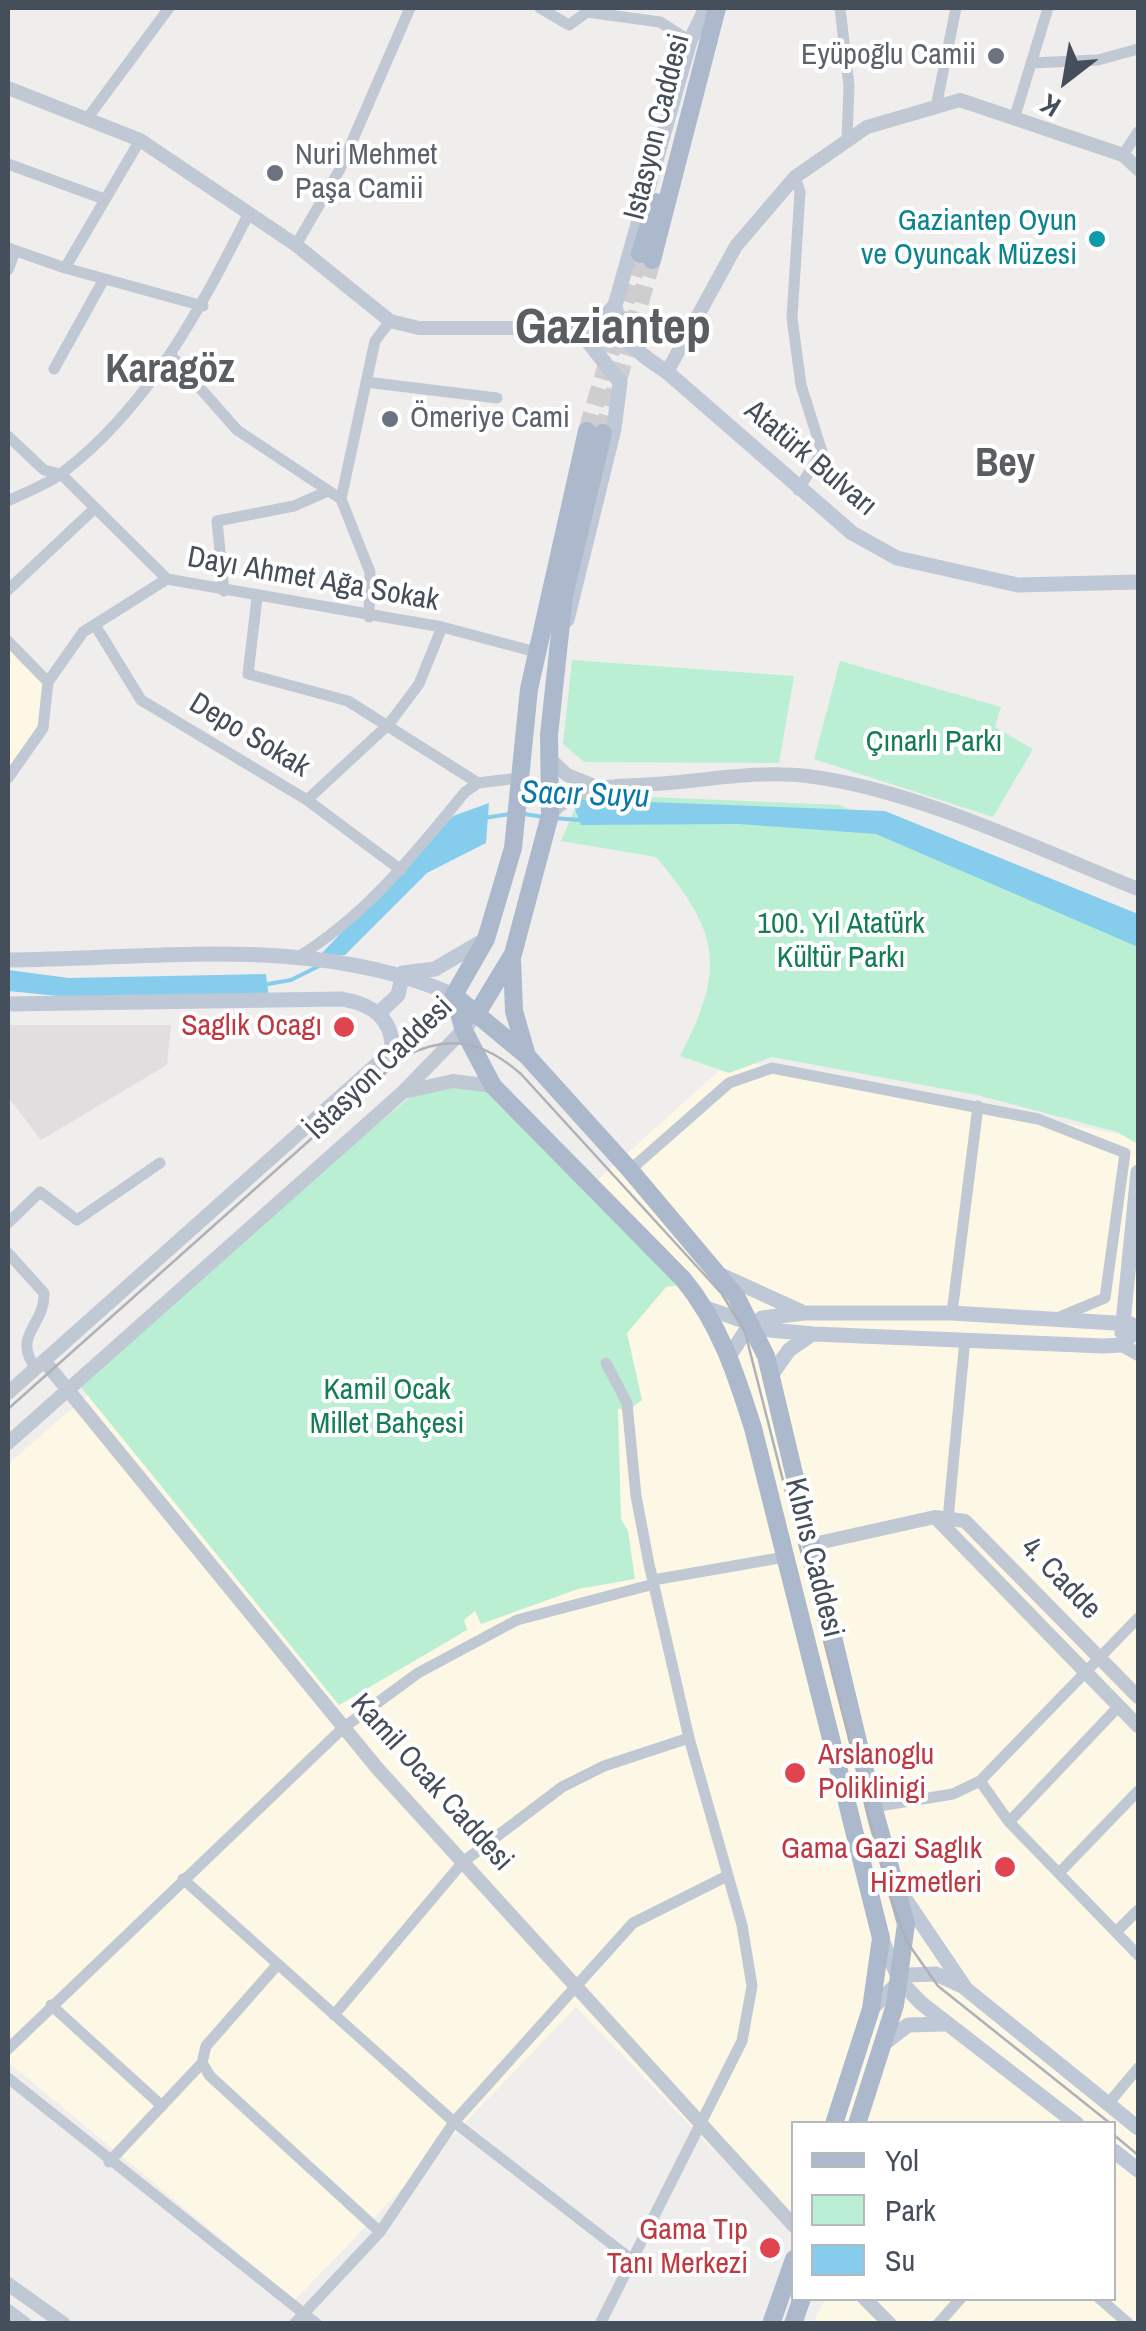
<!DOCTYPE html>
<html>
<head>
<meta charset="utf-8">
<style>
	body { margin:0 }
	#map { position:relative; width:1146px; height:2331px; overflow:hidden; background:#f0eded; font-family:"Archivo Narrow",sans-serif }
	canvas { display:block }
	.frame { position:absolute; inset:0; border:10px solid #454e5b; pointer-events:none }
	.legend { position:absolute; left:791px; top:2121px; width:325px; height:180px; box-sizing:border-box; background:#fff; border:2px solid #b5b8bd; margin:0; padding:12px 18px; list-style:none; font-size:30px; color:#454e5b }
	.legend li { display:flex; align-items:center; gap:20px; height:50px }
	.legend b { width:50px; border:2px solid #b5b8bd }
	.north { position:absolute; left:1016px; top:30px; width:100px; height:100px; -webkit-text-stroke:8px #fff; paint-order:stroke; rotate:211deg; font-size:28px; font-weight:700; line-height:40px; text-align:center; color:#454e5b }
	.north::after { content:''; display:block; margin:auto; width:35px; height:45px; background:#454e5b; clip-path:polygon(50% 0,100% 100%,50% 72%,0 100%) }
</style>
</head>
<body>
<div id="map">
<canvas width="1146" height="2331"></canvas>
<div class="frame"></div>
<ul class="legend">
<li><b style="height:12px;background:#acb9cd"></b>Yol</li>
<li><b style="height:28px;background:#baefd4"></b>Park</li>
<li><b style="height:28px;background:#86cded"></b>Su</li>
</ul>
<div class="north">K</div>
</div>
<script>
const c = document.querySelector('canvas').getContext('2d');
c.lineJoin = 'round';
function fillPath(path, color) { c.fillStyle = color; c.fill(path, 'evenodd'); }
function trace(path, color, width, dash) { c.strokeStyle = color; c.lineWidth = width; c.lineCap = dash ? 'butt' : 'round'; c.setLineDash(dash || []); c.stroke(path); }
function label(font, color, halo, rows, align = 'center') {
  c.font = font + ' "Archivo Narrow",sans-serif'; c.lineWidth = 8; c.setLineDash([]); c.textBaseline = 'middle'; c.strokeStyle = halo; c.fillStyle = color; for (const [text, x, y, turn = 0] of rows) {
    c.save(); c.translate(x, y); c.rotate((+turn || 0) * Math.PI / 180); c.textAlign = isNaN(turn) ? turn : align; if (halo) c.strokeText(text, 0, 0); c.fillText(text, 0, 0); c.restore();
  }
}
fillPath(new Path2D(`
	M8 647 43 683 39 727 8 774Z
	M732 1059 1138 1138V2323H813L825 2299 1114 2298V2124H794L793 2232 576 2007 295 2300 8 2062V1464L435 1095 573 1202Z`), '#fcf8e5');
fillPath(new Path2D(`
	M8 1025H171L167 1065 41 1140 8 1097Z`), '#e1dedf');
fillPath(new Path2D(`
	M572 660 794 676 779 763 584 762 563 744Z
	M840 661 1001 707 995 727 1033 749 993 817 814 759Z
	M581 794 839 805 1138 926V1144L1117 1132 977 1095 772 1057 729 1073 680 1056C727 967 719 932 656 857L561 841Z
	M464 1083 490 1093 680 1285 666 1287 627 1333 642 1400 626 1412 618 1408 621 1519 628 1531 635 1579 578 1589 481 1624 475 1611 464 1620 467 1630 339 1705 80 1386 318 1173 420 1089Z`), '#baefd4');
fillPath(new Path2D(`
	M571 799 885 811 1138 914V947L876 834 739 824 581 825Z
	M489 803 486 843 427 873 345 955H320L453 816Z
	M8 970 69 978 266 974 269 999 68 997 8 991Z`), '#86cded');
trace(new Path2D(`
	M524 814 544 817
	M484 818 510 814
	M554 818 579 820
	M262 985 291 980 319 966`), '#86cded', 4);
trace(new Path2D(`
	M587 431 640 254
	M603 433 652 260`), '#cecdd0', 18, [18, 9]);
trace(new Path2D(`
	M540 8 569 25 587 12 660 22 690 41
	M840 8 849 86 847 139
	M1031 63 1098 60 1138 49
	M936 107 956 8
	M1015 116 1048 8
	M86 120 169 8
	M1123 155 1138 132
	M8 164 104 199
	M795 177 800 192 792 318 801 385 822 452 798 490
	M296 245 340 169 410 8
	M8 248 65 268 203 306
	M65 268 140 140
	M8 270 15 251
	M170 354 237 430 341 499
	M54 369 104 279
	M366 382 497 398
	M8 436 44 470 61 474 167 579 442 627 536 652
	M8 501C25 492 47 485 62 473 149 407 201 308 249 213
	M8 590 94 509
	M224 591 217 521 294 506 328 491
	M257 598 248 674 348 701 478 783
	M369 617 370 572 341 499 375 341 390 321
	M95 625 141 700 307 800 401 870
	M8 641 48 682
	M8 778 43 728 48 682 83 632 167 579
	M307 800 389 724 419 684 442 627
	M296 958C365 917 415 853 465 792L478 783 518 778
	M630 1170 729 1083 772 1068 1038 1119 1125 1153 1105 1298 1057 1318
	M8 1223 40 1192 77 1220 160 1163
	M8 1253 44 1293C45 1327 11 1334 36 1369
	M952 1313 978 1106
	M948 1519 965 1339
	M653 1580 785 1557
	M980 1781 1009 1822 1138 1955
	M873 1807 953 1794 980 1781 1138 1618
	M1009 1822 1119 1706
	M1059 1873 1138 1791
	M183 1879 454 2122 631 2259
	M1116 1932 1138 1910
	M278 1964 206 2046 202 2063 210 2076 380 2232
	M51 2005 162 2106
	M334 2015 463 1862 562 1787 604 1766 689 1738
	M8 2049 343 1728 418 1673 517 1620 654 1584
	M8 2078 317 2324
	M1108 2104 1138 2068
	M109 2162 202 2063
	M1099 2298 1129 2324
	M294 2324 380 2232 454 2122 633 1923 727 1876
	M600 2324 742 2041 752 1986 742 1925 689 1738 649 1564 636 1496 627 1403 606 1363
	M938 2324 961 2298`), '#c0c8d3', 11);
trace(new Path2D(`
	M8 88 140 140 296 245 390 321 419 328H518L582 334
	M667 372 736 246 795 177 867 127 960 100 1123 155 1138 169
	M549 758 567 775 597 787
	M550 815C576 782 615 787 655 784 703 781 758 770 807 776 914 789 1038 849 1138 889
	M403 1092 453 1081 493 1086
	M1122 1345 1138 1354
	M45 1362 377 1768 794 2226
	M8 1393 454 995
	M8 1443 403 1092 469 1024
	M935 1517 965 1521 1138 1697
	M809 1545 935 1517 1138 1726
	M8 2284 64 2324
	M864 2298 890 2324
	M8 2311 25 2324`), '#c0c8d3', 14);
trace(new Path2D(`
	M615 305C620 341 639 354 667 372L852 533 897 558 1018 585 1138 582
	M567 620 614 429 620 382 582 334 598 326 615 305 690 41 704 12
	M8 960C157 959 313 934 454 995
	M8 1004 342 999C374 1005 394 1019 392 1053
	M379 1013 398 995 403 973 435 969 486 939
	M721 1275 800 1311
	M706 1308 770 1330 813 1334 1104 1346 1122 1345 1138 1328
	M1122 1333 1138 1172
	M730 1355 745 1332 762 1318 804 1313H952L1131 1324
	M770 1377 789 1350 812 1334
	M899 1890 966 1989 1138 2128
	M881 1938 900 1981 921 2003 1077 2124
	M871 2009 907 1975 936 1974 962 1986
	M882 2045 908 2025 945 2024
	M1114 2151 1138 2170`), '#bfc8d7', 15);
trace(new Path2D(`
	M640 254 656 202
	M652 260 717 8
	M587 431 529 689 513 848 486 939 454 995 464 1031 493 1086 683 1279C720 1324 736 1374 753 1428L881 1938 871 2009 834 2124
	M512 959 514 1011 527 1056
	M456 997 527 1056 630 1170 736 1296 766 1356 876 1817 906 1924 895 2005 857 2124
	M476 1015 513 954 550 815 549 735 564 596 603 433
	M771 2324 794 2259
	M793 2324 802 2298`), '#acb9cd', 18);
trace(new Path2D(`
	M8 1409 403 1057C450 1033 483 1041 521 1074L722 1294 745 1332 888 1891 907 1942 938 1986 1111 2124
	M1114 2135 1138 2155`), '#afb1b8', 2.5);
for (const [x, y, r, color] of [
	[996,56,10,"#6b7280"],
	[275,173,10,"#6b7280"],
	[1097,239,10,"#0f9aa8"],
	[390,419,10,"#6b7280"],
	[344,1027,12,"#e0444e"],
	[795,1773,12,"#e0444e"],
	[1005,1867,12,"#e0444e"],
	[770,2248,12,"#e0444e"]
]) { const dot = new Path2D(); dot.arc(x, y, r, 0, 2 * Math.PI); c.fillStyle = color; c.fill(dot); trace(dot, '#fff', 4); }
label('30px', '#5b616d', '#fff', [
	["Eyüpoğlu Camii",976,56,"right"],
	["Nuri Mehmet",295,156],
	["Paşa Camii",295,190],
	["Ömeriye Cami",410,419]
], 'left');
label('30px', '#454e5b', '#fff', [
	["Istasyon Caddesi",658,127,-76],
	["Atatürk Bulvarı",810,459,40],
	["Dayı Ahmet Ağa Sokak",313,580,10],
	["Depo Sokak",249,736,31],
	["İstasyon Caddesi",380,1069,-44],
	["Kıbrıs Caddesi",813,1558,76],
	["4. Cadde",1060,1579,46],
	["Kamil Ocak Caddesi",431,1783,48]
]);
label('30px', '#0d838f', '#fff', [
	["Gaziantep Oyun",1077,222],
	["ve Oyuncak Müzesi",1077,256]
], 'right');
label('30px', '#157d54', '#fff', [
	["Çınarlı Parkı",934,743],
	["100. Yıl Atatürk",841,925],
	["Kültür Parkı",841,959],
	["Kamil Ocak",387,1391],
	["Millet Bahçesi",387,1425]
]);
label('30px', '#be3a42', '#fff', [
	["Saglık Ocagı",322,1027],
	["Arslanoglu",818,1756,"left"],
	["Poliklinigi",818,1790,"left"],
	["Gama Gazi Saglık",982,1850],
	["Hizmetleri",982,1884],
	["Gama Tıp",748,2231],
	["Tanı Merkezi",748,2265]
], 'right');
label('italic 32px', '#0a77a9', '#fff', [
	["Sacır Suyu",585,796,2]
]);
label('bold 40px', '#5a5d62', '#fff', [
	["Karagöz",170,371],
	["Bey",1005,465]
]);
label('bold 50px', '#5a5d62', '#fff', [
	["Gaziantep",613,330]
]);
</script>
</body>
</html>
